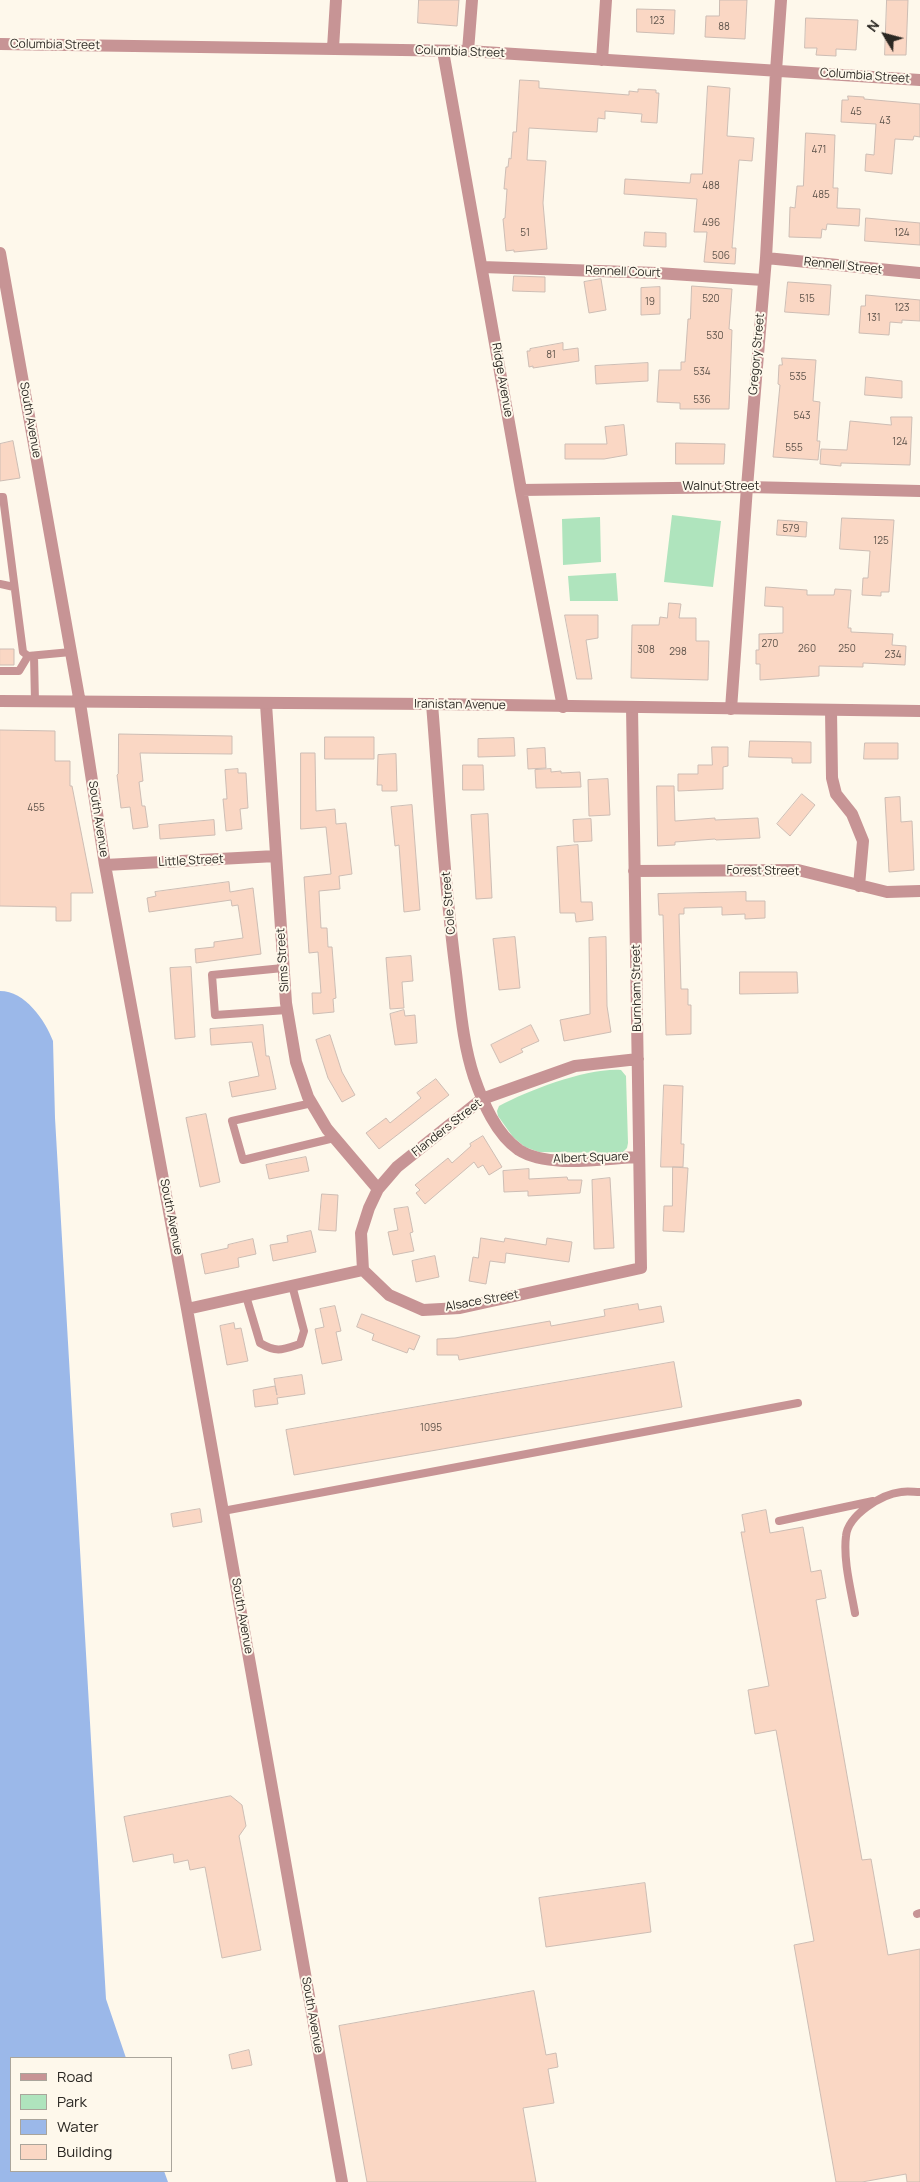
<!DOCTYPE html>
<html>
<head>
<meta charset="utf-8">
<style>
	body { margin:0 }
	#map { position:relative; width:920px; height:2182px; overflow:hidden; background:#fef8eb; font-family:Manrope,sans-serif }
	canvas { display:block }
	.legend { position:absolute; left:10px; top:2057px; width:162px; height:115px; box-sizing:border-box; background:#fef8eb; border:1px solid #aaa59b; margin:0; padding:6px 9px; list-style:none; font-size:15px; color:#2b2823 }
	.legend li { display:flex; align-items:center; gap:10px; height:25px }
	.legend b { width:25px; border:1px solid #aaa59b }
	.north { position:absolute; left:860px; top:10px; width:50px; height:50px; -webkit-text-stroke:4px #fef8eb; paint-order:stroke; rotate:307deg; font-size:14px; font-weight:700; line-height:20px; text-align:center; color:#2b2823 }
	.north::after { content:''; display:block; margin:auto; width:18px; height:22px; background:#2b2823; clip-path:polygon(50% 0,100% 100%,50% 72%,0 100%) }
</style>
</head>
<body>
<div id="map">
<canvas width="920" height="2182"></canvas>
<ul class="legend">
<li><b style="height:6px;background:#c79495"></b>Road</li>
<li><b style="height:14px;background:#afe4bd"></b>Park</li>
<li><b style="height:14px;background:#9bb8e9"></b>Water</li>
<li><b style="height:14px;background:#fad7c4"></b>Building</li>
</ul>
<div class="north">N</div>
</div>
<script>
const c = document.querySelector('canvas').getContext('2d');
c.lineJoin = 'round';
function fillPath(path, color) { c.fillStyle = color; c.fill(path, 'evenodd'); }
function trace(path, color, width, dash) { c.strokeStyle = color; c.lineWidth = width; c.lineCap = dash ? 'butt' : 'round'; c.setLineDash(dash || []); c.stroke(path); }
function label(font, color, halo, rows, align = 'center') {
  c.font = font + ' Manrope,sans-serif'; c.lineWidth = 4; c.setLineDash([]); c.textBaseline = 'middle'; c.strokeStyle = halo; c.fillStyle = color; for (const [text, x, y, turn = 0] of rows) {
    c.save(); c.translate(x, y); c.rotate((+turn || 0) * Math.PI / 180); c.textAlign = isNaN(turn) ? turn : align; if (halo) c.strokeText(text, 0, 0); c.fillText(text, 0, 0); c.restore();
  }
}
fillPath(new Path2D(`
	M672 515 721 521 713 587 664 582Z
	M600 517 601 562 563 565 562 519Z
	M616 573 618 601H570L568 576Z
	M621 1070 626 1076 628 1143 627 1148 622 1153 539 1152 525 1147 513 1137 498 1116 497 1111 499 1106C530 1090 586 1068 621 1070Z`), '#afe4bd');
fillPath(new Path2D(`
	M0 991C25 991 45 1020 53 1041L55 1118 106 1999 126 2058H11V2171H164L168 2182H0Z`), '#9bb8e9');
const building = new Path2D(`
	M419 0H459L457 26 418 23Z
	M720 0H747L745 39 705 37 706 16H719Z
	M887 0H908L906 55H885Z
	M637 9 675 10 674 34 637 32Z
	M806 18 858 20 856 50 836 49V56L816 55 817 48H805Z
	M520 80 539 81V88L629 95V91L638 92V89L656 90V93H659L657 123 641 122 642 114 605 111V119L598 118 597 132 529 128 527 160 546 161 543 203 547 249 514 252V250L506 251 503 219 505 218 507 189H504L506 167H508L509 158 511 159 513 132H516Z
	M708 86 730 88 727 136 754 138 752 161 739 160 732 248H736L735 264 704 262 707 232H694L697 199 624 194 625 179 690 183 691 174H702Z
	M848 96 864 97V99L920 104V137L914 136 913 140 895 139 892 174 865 171 866 154 874 155 876 124 841 122 842 100H848Z
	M806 133 835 135 833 188H838L837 208 860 209 859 226 827 224 826 230 822 229 821 238 789 237 790 207 795 208 797 186H803Z
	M866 218 920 223V245L865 241Z
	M645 232 666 233V247L644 246Z
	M514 276 545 277V292L513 291Z
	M601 279 606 310 589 313 584 282Z
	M788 282 831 285 829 315 785 312Z
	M692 286 732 289 729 329 732 330 729 409H680V403L657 402 659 370H681V362H685L688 319H690Z
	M660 287V314L641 315V288Z
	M866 295 920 300V321L902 320V323L890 322 889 335 859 333 861 306H865Z
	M563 343V350L578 348 579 361 533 368V366L529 367 527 351H530V349Z
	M782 358 816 360 813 401 820 402 817 441H820L818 460 773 457 780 385 778 384 779 365H782Z
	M648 363V381L596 384 595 366Z
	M866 377 902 381V398L865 395Z
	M891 417H912L910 465 841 463V466L820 464 821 449 847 450 850 421 891 425Z
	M624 425 627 455 604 459H565V444H607L605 427Z
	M13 441 20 478 0 481V444Z
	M676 443 725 444 724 464H676Z
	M842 518 894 520 889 592H881V596L862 595 863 578H868L870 551 840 549Z
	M778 520 807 522 806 537 777 535Z
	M766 587 807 590V595H834L835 589 851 590 848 628H851V632L893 634 892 645 906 646 905 665 863 663V667L819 666V676L760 680V664H756V650H759V634L783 633V607L765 606Z
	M669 603 681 604 679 618H696V641H709L708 680 631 678 632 625H659L660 617 667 618Z
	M565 615H598V638L586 640 592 679H577Z
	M0 649H14V665H0Z
	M0 730 55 731V761H70V786H72L93 893H71V921H56V907L0 906Z
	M119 734 232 736V754L140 753 143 781 139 782 142 806H145L148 827 133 829 130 807 121 808 117 775 118 774Z
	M325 737H374V759H325Z
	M514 738 515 756 478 757V739Z
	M750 741 811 742V763H792V758L749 757Z
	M865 743H898V759H864Z
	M712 747H728V766L723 767V789L678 791V774H698V765H712Z
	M545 748 546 768 528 769 527 749Z
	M301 753H315L316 811 335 809 336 824 346 823 352 874 339 876 340 889 319 891 321 928H327L328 947H332L336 998 333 999 334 1012 313 1014 312 993H321L318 952 309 953 304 877 331 874 326 827 301 829Z
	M396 754 397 791H382V785H377L378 755Z
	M463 765H483L484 790H463Z
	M238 769V773H246L248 808 240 809 242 829 226 831 223 799H227L225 770Z
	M551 769V772L561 771V773L580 772 581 787 536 788 535 770Z
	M608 779 610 815 589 816 588 780Z
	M657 786H674L675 821 715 818V820L758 818 760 838 716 840 715 839 675 842V845L658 846Z
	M802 794 815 805 790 836 777 824Z
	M900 797 901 822 912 821 914 870 889 872 885 798Z
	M412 805 420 910 404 912 399 845 395 846 391 807Z
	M488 814 492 898 476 899 471 815Z
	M591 819 592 841 574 842 573 820Z
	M214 820 215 835 160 839 159 825Z
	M578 845 581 902H592L593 920 576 922 575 913H560L557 847Z
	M229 882 230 892 253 888 261 954 196 963 195 949 214 947V942L243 938 238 905 232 906 231 900 149 912 147 898 156 896 155 892Z
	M746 892V901H765V918L745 919V914L722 915V907L684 908V914H679L681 989H688V1005H691V1034L666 1035 663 915H659L658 894Z
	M515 937 520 988 499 990 493 939Z
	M606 937 607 1006 611 1032 564 1041 560 1020 590 1014 589 938Z
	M411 956 413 981 402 982 404 1008 390 1009 386 958Z
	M191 967 195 1037 175 1039 170 968Z
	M740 972H797L798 993 740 994Z
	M404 1010 405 1016 415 1015 417 1043 395 1045 390 1014Z
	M263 1025 266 1056H269L276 1089 232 1097 229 1082 259 1076 252 1042 211 1045 210 1029Z
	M531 1025 539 1041 521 1049 523 1052 500 1063 491 1045Z
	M330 1035 342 1072 355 1095 342 1102 328 1078 316 1040Z
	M436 1079 449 1095 379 1149 366 1133 386 1118 390 1123 421 1098 417 1093Z
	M664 1085 683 1086 681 1144H684L683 1167H661Z
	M206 1114 220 1182 200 1187 186 1118Z
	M483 1136 502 1167 489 1175 483 1165 478 1168 474 1162 425 1204 416 1193 420 1190 415 1185 448 1158 452 1163 471 1146 470 1144Z
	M306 1157 309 1171 269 1179 266 1165Z
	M673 1167 688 1168 684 1232 663 1231 664 1206H672Z
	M529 1169V1179L567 1177 568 1180H582L580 1193 528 1196V1191L504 1192 503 1171Z
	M610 1178 614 1248 594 1249 592 1180Z
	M322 1194 338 1195 336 1231 319 1230Z
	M408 1207 413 1232 410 1233 414 1251 393 1255 388 1232 398 1230 394 1209Z
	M311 1231 316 1252 273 1261 270 1245 288 1242 287 1236Z
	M481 1238 504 1242 505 1238 546 1245 547 1238 572 1242 569 1262 506 1253 505 1263 490 1261 486 1284 469 1281 473 1257 478 1258Z
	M253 1239 256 1254 238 1258 239 1267 205 1274 201 1254 228 1248V1245Z
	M435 1256 439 1277 416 1282 412 1261Z
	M638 1304 639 1310 661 1306 664 1322 459 1360 458 1355H437V1339L455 1338 550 1321 551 1326 605 1316 604 1310Z
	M335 1306 341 1331 336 1332 342 1360 322 1364 315 1329 324 1327 320 1309Z
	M362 1314 420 1336 414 1350 409 1348 407 1353 372 1340 374 1334 357 1327Z
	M234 1323 235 1329 241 1328 248 1361 227 1365 220 1326Z
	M674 1362 682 1407 294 1475 286 1430Z
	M302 1375 305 1394 277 1398 278 1404 255 1407 253 1390 275 1386 277 1395 274 1379Z
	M200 1509 202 1522 173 1527 171 1514Z
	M766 1510 770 1533 803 1527 811 1572 821 1570 826 1598 816 1600 862 1860 871 1859 888 1955 920 1949V2182H907L906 2174 862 2182H836L794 1945 814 1941 776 1730 755 1734 748 1690 769 1686 741 1532H745L742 1515Z
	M231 1796 242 1805 246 1826 239 1836 261 1950 222 1958 205 1867 190 1870 188 1860 174 1863 173 1854 133 1862 124 1817Z
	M645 1883 651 1932 546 1947 539 1898Z
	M534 1991 546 2055 556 2053 558 2067 548 2069 554 2103 523 2108 536 2182H367L339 2026Z
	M249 2050 252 2065 232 2069 229 2055Z`);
fillPath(building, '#fad7c4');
trace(building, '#cdbdb4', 1);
trace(new Path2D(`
	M0 497H3L23 652 28 656 71 652
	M0 584 14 587
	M34 656 35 702
	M0 671H19L28 656
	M283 968 212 975 215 1015 287 1010
	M312 1103 232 1121 243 1160 334 1138
	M246 1296 260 1343C277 1353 282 1350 300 1344L304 1331 292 1285
	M223 1511 798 1403
	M779 1521 873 1501
	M855 1613C851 1590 843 1560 846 1536 848 1515 882 1494 901 1492 907 1491 914 1492 920 1492
	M917 1914 920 1913`), '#c79495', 8);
trace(new Path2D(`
	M0 44 468 51 920 80
	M333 48 336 0
	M443 51 521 490 563 707
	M468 51 472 0
	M602 60 606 0
	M766 258 920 273
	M482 267 657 273 763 280
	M521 490 747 487 920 491
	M80 703 105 865 187 1309 342 2182
	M266 704 286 1003 296 1062 308 1097 327 1129 378 1189
	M432 704C439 791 444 879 455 965 460 1002 462 1041 474 1077 483 1103 496 1134 519 1150 549 1169 605 1158 639 1157
	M731 709 747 487 766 258 776 71 781 0
	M831 710 832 778 836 794 852 814 863 841 859 886
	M105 865 276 856
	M634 871 798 870 887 892 920 891
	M363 1270 389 1295 423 1310 460 1308 641 1268 632 707
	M363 1270 361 1233 369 1208 378 1189 397 1167 482 1099 575 1066 638 1059
	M187 1309 363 1270`), '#c79495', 12);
trace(new Path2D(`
	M0 253 80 703
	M0 701 432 704 920 711`), '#c79495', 12);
label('10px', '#5f544b', null, [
	["123",657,21],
	["88",724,27],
	["45",856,112],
	["43",885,121],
	["471",819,150],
	["488",711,186],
	["485",821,195],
	["496",711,223],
	["51",525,233],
	["124",902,233],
	["506",721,256],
	["520",711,299],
	["515",807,299],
	["19",650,302],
	["123",902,308],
	["131",874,318],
	["530",715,336],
	["81",551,355],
	["534",702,372],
	["535",798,377],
	["536",702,400],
	["543",802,416],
	["124",900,442],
	["555",794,448],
	["579",791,529],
	["125",881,541],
	["270",770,644],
	["260",807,649],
	["250",847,649],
	["308",646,650],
	["298",678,652],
	["234",893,655],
	["455",36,808],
	["1095",431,1428]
]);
label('12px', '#2b2823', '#fef8eb', [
	["Columbia Street",55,45,1],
	["Columbia Street",460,52,2],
	["Columbia Street",865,76,4],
	["Rennell Street",843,266,6],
	["Rennell Court",623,272,2],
	["Gregory Street",757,354,-85],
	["Ridge Avenue",502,380,80],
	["South Avenue",30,420,80],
	["Walnut Street",721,487],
	["Iranistan Avenue",460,705,1],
	["South Avenue",98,819,81],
	["Little Street",191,861,-3],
	["Forest Street",763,871,1],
	["Cole Street",449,903,-95],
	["Sims Street",283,960,-94],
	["Burnham Street",637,988,-91],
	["Flanders Street",447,1128,-38],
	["Albert Square",591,1158,-2],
	["South Avenue",171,1217,79],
	["Alsace Street",482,1301,-10],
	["South Avenue",242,1616,80],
	["South Avenue",312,2015,80]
]);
</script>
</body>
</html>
